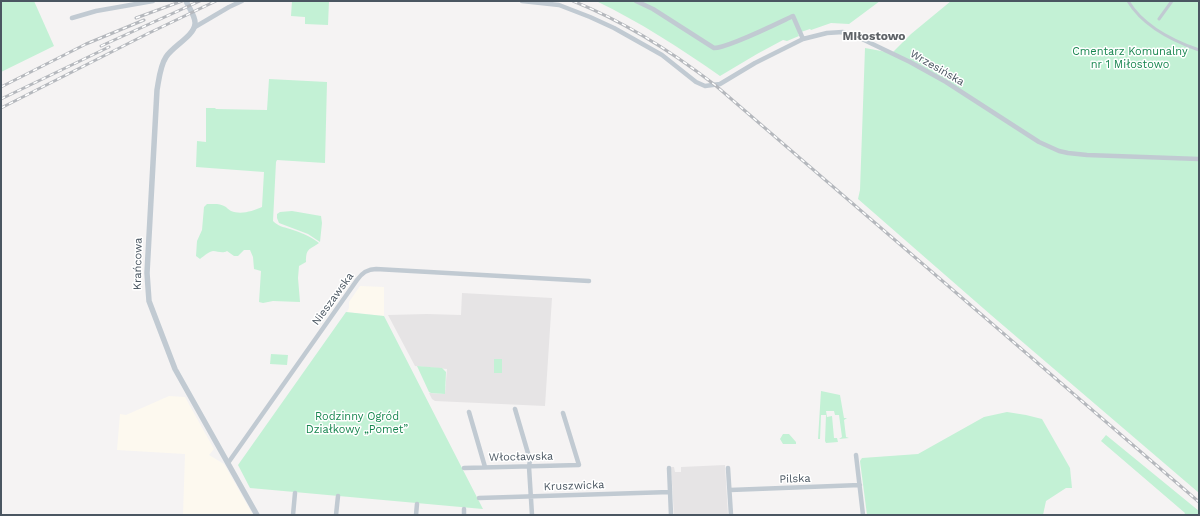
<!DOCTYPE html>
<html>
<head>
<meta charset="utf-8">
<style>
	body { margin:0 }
	#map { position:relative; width:1200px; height:516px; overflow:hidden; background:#f5f3f3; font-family:"Work Sans",sans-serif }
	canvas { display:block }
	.frame { position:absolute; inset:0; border:2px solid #4a5661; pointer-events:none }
</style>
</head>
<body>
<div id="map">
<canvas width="1200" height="516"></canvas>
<div class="frame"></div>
</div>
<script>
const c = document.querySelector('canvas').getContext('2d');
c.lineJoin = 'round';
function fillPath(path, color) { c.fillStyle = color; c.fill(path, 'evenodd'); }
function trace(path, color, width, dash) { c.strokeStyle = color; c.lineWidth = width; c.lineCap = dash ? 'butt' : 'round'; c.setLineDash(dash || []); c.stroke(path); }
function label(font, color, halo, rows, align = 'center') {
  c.font = font + ' "Work Sans",sans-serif'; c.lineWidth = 3; c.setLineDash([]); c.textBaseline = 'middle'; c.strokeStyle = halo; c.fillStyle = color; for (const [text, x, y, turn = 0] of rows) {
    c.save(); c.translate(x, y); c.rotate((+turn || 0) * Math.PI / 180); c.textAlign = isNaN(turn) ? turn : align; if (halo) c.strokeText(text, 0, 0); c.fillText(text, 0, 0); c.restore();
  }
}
fillPath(new Path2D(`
	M360 286 384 287V316L347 312 349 308V302Z
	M169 396 185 397 214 449 209 455 224 464 253 515H183L185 454 117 450 120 414 126 415Z`), '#fdf9ef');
fillPath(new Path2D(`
	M462 293 552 298 545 406 435 401 432 399 429 393H430L445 394 447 369 415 366 388 315 427 314 461 315Z
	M725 465 728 515H674L671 467H674L675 472H681V467Z`), '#e6e4e5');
fillPath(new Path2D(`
	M1 1H34L54 46 1 72Z
	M292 1H329L328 25 305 24V17L291 16Z
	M596 1H880L849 24 831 23 811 30 810 29 798 33 799 36 787 41 783 40 757 54 720 76C680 48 640 22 596 1Z
	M951 1H1199V493L991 315 858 199 860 190 865 48 892 53 911 34Z
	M269 79 327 82 325 163 277 160 276 162 273 221C278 226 283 227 290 229 300 232 310 236 319 243 309 250 306 248 306 262L299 266 298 278 300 302 273 301 263 303 259 302 261 271 254 269 253 257 250 250H244L238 256H234L227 251C222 254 218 251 213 251 208 252 204 256 200 259L196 256 197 241 202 230 204 207 207 204C214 204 220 203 226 207 227 208 229 210 231 211 241 215 253 211 262 207L264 172 196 167 197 141 206 142V108H215L216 109 267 110Z
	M292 211 321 216 322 223 320 242 308 234 279 223 277 218V214L280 212Z
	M346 312 384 316 483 509 250 488 238 465Z
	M271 354 288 355 287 365 270 364Z
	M494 359H502V373H494Z
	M417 366 442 368 446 372 445 394 431 393 429 392Z
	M821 391 840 395 844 418H847L844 420 846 437 849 438 839 439 842 437 839 415H835L834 411H826L827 417 832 416 834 438H837L838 442 826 443 825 441 826 415H821L820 439H818Z
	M1007 412 1026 415 1042 419 1070 468 1072 488H1066L1046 501 1043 515H867L860 461 862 458 918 454 984 417Z
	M783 434H789L796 442V444H783L780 439Z
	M1106 435 1199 511V515H1184L1185 513 1101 441Z`), '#c3f1d5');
trace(new Path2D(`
	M1128 1C1143 26 1173 41 1199 50
	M1159 19 1172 1`), '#c1cad2', 3);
trace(new Path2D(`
	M522 1 559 5 590 17 614 28 662 55 696 82 705 86 720 84 755 63 803 39 827 33 843 32 862 39 910 62 946 82 1039 142 1059 151 1068 153 1087 155 1199 159
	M636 1 653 9 714 48C728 48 778 23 793 16L803 39
	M72 18 96 11 153 1
	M195 27 229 7 242 1
	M515 409 530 460 529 467 532 515
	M469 412 485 467
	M856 455 863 515
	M228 463 357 280C362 273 367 269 376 269L589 281
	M464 468 579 465 563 413
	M669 468 671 515
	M728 468 731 515
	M730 490 860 485
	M479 498 670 492
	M293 515 295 493
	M336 515 338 496
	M416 515 417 504
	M464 515V509`), '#c1cad2', 4.5);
trace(new Path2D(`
	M186 1C189 8 196 17 195 24 194 36 173 46 166 57 160 66 159 79 157 90L147 273 149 301 175 369 257 515`), '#c1cad2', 5.5);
const rail = new Path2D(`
	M573 1C625 22 671 51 715 85L1199 502
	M136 18 182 1
	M101 46 200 1
	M1 87 86 44 144 20
	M1 99 109 47
	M1 108 147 34 216 1`);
trace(rail, '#b5b8bd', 3);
trace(rail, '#fff', 1.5, [4.5]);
label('11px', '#17864f', '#fff', [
	["Cmentarz Komunalny",1130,52],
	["nr 1 Miłostowo",1130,65],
	["Rodzinny Ogród",357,417],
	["Działkowy „Pomet”",357,430]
]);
label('11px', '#4a5661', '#fff', [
	["Wrzesińska",937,68,30],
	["Krańcowa",138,264,-89],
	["Nieszawska",333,299,-54],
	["Włocławska",521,457,-1],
	["Pilska",795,479,-2],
	["Kruszwicka",574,486,-2]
]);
label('bold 12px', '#5f6368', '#fff', [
	["Miłostowo",874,36]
]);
</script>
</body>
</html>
